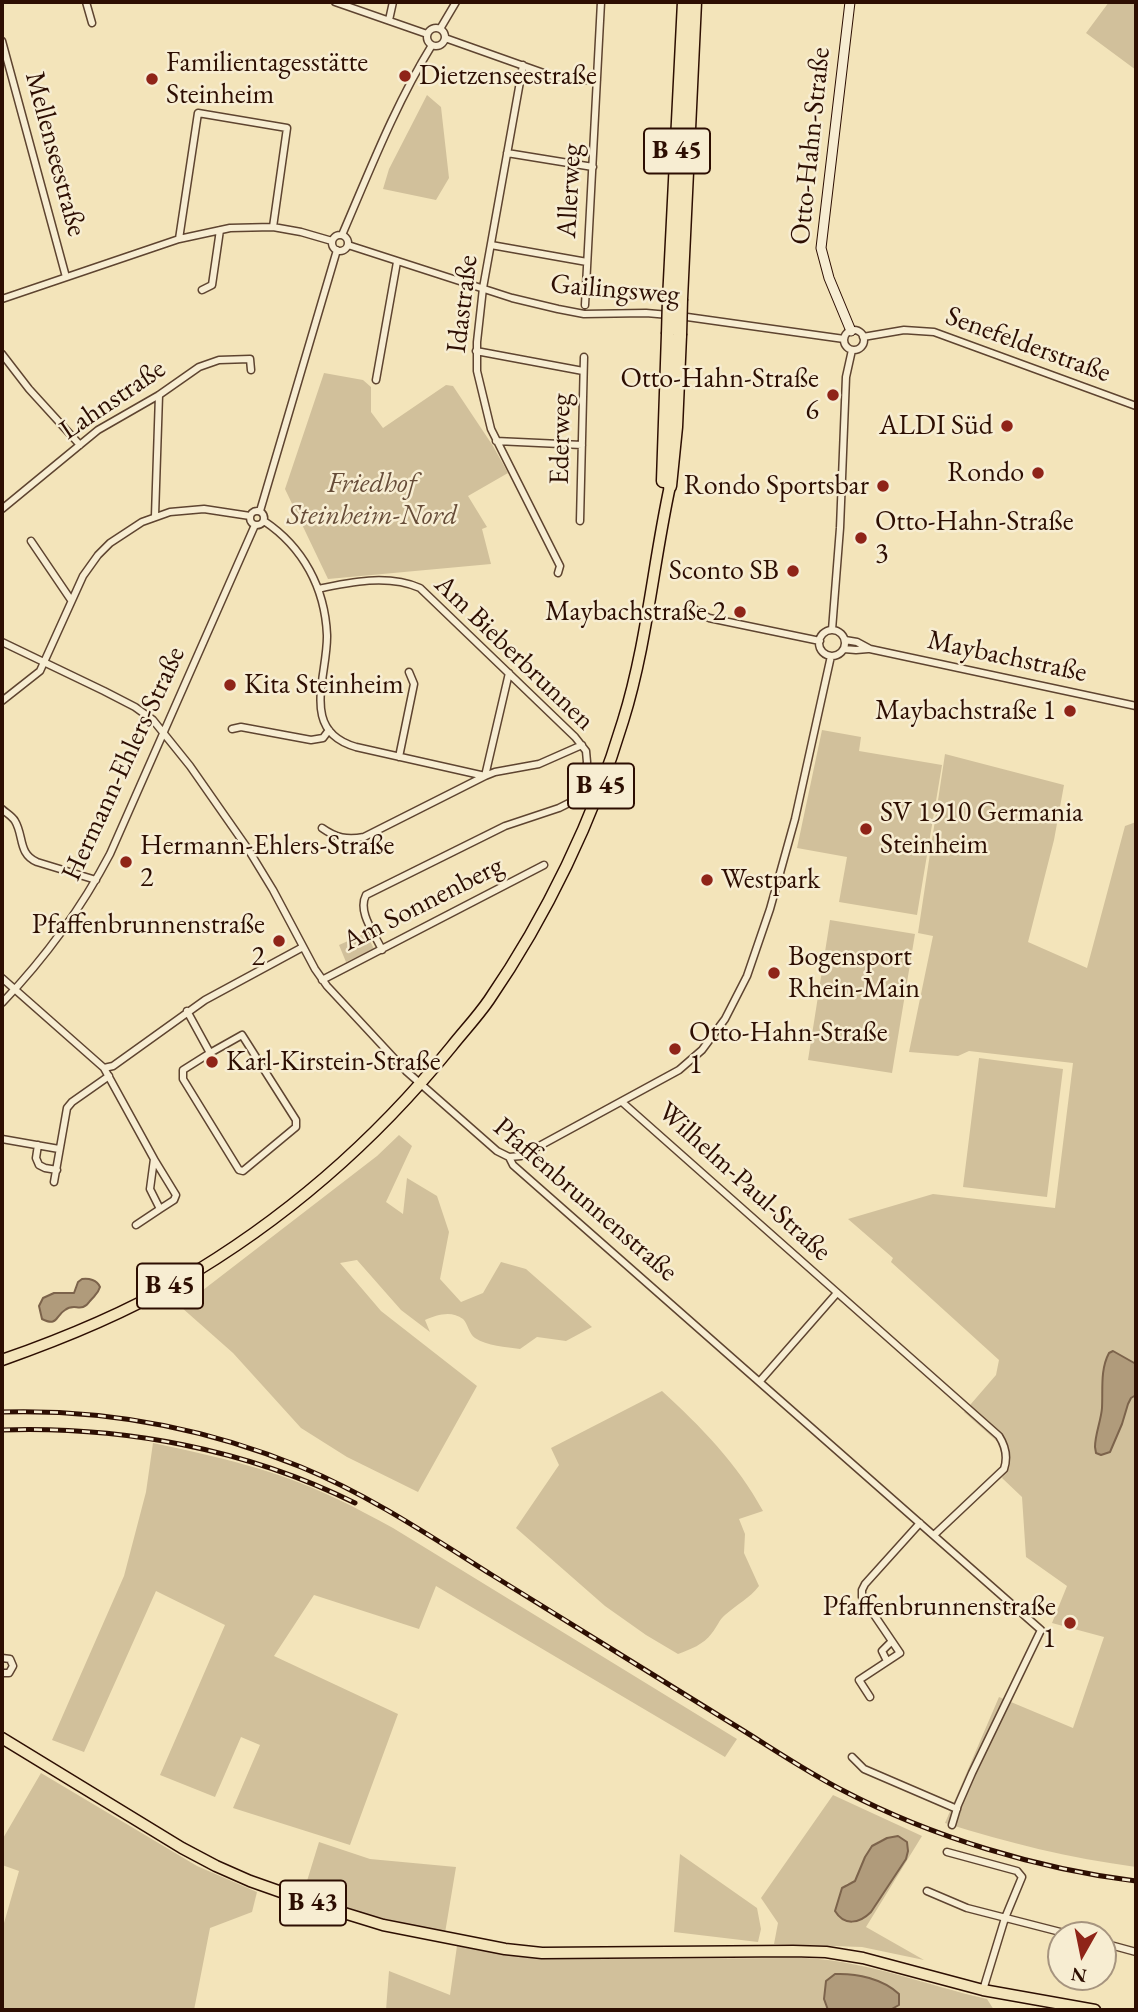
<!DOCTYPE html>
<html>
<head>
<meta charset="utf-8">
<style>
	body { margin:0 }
	#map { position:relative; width:1138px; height:2012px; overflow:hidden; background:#f3e4ba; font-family:"EB Garamond",serif }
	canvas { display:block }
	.frame { position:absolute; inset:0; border:4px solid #2d0e02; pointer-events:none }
	.north { position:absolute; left:1047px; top:1921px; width:70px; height:70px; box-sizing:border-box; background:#f7edd2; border:2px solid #a6947f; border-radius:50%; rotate:189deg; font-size:19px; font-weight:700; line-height:28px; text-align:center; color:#2d0e02 }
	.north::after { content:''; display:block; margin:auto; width:24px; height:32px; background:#8f2418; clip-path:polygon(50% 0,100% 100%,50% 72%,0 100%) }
</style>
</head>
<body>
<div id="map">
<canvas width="1138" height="2012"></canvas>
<div class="frame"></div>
<div class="north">N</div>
</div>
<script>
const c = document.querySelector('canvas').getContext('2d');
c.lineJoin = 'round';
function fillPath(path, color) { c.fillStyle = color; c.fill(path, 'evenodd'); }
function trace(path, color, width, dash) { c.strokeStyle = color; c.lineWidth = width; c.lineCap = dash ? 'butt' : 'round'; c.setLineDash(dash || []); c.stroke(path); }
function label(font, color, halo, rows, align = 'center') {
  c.font = font + ' "EB Garamond",serif'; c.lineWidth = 5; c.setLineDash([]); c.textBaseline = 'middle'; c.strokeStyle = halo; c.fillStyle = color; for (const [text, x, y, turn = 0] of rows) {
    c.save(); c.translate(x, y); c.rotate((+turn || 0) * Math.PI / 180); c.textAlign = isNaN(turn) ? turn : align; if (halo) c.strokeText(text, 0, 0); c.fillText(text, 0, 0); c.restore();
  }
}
fillPath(new Path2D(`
	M1109 2H1136V70L1086 33Z
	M427 95 441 107 449 178 436 200 383 189 389 169Z
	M324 373 363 380 371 387V412L383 428 446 385 453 386 493 446 508 473 468 496 487 527 482 529 491 564 328 579 285 489Z
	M822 730 861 737 859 751 942 765 917 915 839 902 847 857 797 848Z
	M945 754 1064 785 1054 840 1028 942 1087 968 1125 826 1136 822V1364L1113 1352 1109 1353C1100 1370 1103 1389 1102 1408 1101 1421 1095 1434 1095 1447L1096 1452H1110L1122 1424 1128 1404 1131 1398 1136 1395V1867C1070 1858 1008 1843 945 1823L999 1697 1073 1728 1104 1637 1052 1623 1067 1586 1026 1557 1022 1497 1002 1478 1008 1467V1451L964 1412 996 1375 999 1360 891 1262 893 1258 848 1219 933 1194 1055 1208 1073 1063 969 1051 958 1056 909 1052 933 936 918 933Z
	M830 920 915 934 892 1073 808 1060Z
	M366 933 374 949 346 962 339 945Z
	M979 1058 1063 1069 1047 1197 963 1187Z
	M399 1135 412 1146 386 1202 403 1214 407 1178 437 1196 449 1232 440 1279 461 1302 483 1293 501 1262 526 1269 592 1327 566 1341 537 1337 520 1349C506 1347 487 1346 475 1338 469 1334 468 1324 463 1319 451 1310 437 1315 425 1320L430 1332 401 1310 357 1260 340 1263 381 1311 477 1386 418 1492 347 1457 301 1428 233 1353 181 1307 377 1156Z
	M662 1391C701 1427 737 1463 763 1511L739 1519 745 1534 744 1553 759 1586C750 1598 736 1605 725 1615 719 1620 717 1627 712 1633 703 1645 691 1649 678 1654L646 1635 605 1606 516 1528 559 1465 551 1448Z
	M153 1443C215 1456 278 1470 335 1498 355 1507 374 1518 393 1528L737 1739 725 1757 436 1586 419 1629 314 1595 274 1656 398 1714 350 1845 233 1808 260 1745 241 1737 215 1797 160 1775 225 1625 156 1591 84 1752 52 1740 124 1576 146 1492Z
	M41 1773 197 1866 257 1892 252 1912 210 1928 194 2010H2V1930L19 1871 2 1865V1840Z
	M833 1795 922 1836 866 1927 924 1960 862 1947 774 1944 778 1923 761 1898ZM898 1836 908 1855 871 1913 850 1922 841 1919 846 1884 855 1881C869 1859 864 1839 898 1836Z
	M319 1842 370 1859 456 1867 445 1933 374 1916 303 1894Z
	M680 1854 757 1908 761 1929 758 1942 674 1932Z
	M457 1946 523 1957 558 1959 806 1958C871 1962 925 1985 987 1999L994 2010H890L898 2005 900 1998C894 1993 888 1988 882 1984 868 1975 828 1964 825 1989 824 1997 824 2003 828 2010H386L389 1971 450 1995Z`), '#d1c09b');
const water = new Path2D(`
	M82 1279C89 1278 97 1280 100 1287 98 1294 95 1295 90 1301 81 1314 75 1302 65 1310 55 1316 58 1327 42 1319L39 1306 43 1298 54 1293H74L78 1282Z
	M1113 1351 1136 1364V1395L1131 1398 1128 1404 1122 1424 1110 1452 1101 1455 1096 1453 1095 1447C1095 1434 1101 1421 1102 1408 1103 1389 1100 1370 1109 1353Z
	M898 1836 907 1842 908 1851 906 1859 871 1912C859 1924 844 1926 835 1911L842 1888 855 1881 865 1857 872 1846 887 1838Z
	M835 1974C857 1973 883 1979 899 1994V2005L890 2010H828L824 1999 826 1981Z`);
fillPath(water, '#b09b7b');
trace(water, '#7c634b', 2);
const street = new Path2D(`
	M86 2 92 23
	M335 2 427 34
	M389 20 393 2
	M427 37a9 9 0 1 1 18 0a9 9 0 1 1-18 0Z
	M440 29 456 2
	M445 38 552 76 574 80H597
	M2 41 66 277
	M523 65 483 288 477 342V371L491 429 560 566 558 573
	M507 153 593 167
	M332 243a8 8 0 1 1 16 0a8 8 0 1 1-16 0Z
	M342 235C370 170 395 105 432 45
	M179 239 198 113 287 128 273 227
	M348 245 512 298 558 309 584 314 646 313 669 315
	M491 245 587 262
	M202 290 212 285 220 230
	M2 299 179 239 230 228 273 227 301 232 332 241
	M585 305 601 2
	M680 316 844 339
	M844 340a10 10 0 1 1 20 0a10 10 0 1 1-20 0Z
	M863 337 904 330 934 332 1136 406
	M476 351 583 371
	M2 354 29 389 80 445
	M376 380 397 262
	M496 441 582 445
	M2 509 98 430 159 395 199 367 219 360 250 359 251 370
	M250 518a7 7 0 1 1 14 0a7 7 0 1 1-14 0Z
	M260 511 337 250
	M155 516 159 395
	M264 521C303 547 325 588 327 635 328 676 299 731 356 747L485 776
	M580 521 584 357
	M31 541 71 600
	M318 589C350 582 388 574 420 588L575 737 586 751 587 762 585 774 576 796 571 802 559 808 505 826 366 895C357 912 375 934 382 950
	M693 608 709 618 820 641
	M832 630 840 528 846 377 852 350
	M819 643a13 13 0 1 1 26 0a13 13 0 1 1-26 0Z
	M845 640 857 642 870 649 1136 706
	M2 642 104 691 135 707 153 720 190 766 248 849 273 890 315 969 327 986 406 1071 497 1151 509 1157 513 1165 1041 1630 972 1773 958 1805 952 1825
	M844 649 856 650 868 649
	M2 701 40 671 83 576 98 555 110 543 142 522 170 512 204 509 250 516
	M232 729 241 727 311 740 323 738 329 730
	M399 757 414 684 409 672
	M485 776 509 673
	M2 809C6 813 12 816 15 821 24 836 18 854 37 862L96 880
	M322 828C336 838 347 840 364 837L485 776 495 772 539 764 582 745
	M2 978 104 1068 113 1066 205 1000 303 947
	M322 980 544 865
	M2 1003C44 959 81 909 110 854L255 525
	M187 1011 210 1053 242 1035 296 1120V1127L243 1171 239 1170 183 1079V1070L210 1053
	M104 1068 154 1159 150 1189 160 1209 174 1200 176 1195 154 1159
	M622 1102 999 1436C1006 1447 1008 1457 1004 1469L934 1535
	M2 1139 59 1149
	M38 1145 36 1158 39 1165 45 1168 57 1170
	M509 1157 521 1156 679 1070 702 1050 725 1019 747 976 770 909 795 819 831 656
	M54 1182 67 1108 72 1102 109 1076
	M136 1225 160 1209
	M760 1381 837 1293
	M2 1658 10 1659 13 1666 9 1673H2
	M887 1661 882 1651 891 1642
	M870 1697 859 1680 900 1653 862 1597V1590L865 1584 920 1523
	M852 1757 864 1769 957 1809
	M947 1852 1017 1871 1022 1877 1005 1918 983 1990
	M927 1891 967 1908 1072 1935
	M1103 1943 1136 1952`);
const secondary = new Path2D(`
	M850 2 821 248 829 278 851 331`);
const primary = new Path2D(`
	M2 1360C62 1339 123 1314 178 1282 283 1221 376 1140 452 1046 464 1031 478 1016 489 1000 546 917 594 818 623 721 647 644 653 564 670 486
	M2 1738 182 1848 216 1866 250 1881 318 1905 383 1925 505 1949 542 1953 793 1951 826 1952 863 1958 983 1990 1095 2010`);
const highway = new Path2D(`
	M681 299 695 2
	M669 300 684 2
	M663 481 668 334
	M670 486 676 427 680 335`);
trace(street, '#5e4430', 9);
trace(secondary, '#2d0e02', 11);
trace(primary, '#2d0e02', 13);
trace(highway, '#2d0e02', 15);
trace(street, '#f7edd2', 6);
trace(secondary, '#f7edd2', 9);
trace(primary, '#f3e4ba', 10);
trace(highway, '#f3e4ba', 12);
const rail = new Path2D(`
	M2 1412C105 1409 206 1428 301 1467 369 1495 430 1536 492 1575 572 1624 651 1674 731 1723 769 1746 805 1771 844 1791 932 1837 1038 1869 1136 1881
	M2 1430C123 1426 246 1449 355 1503`);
trace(rail, '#2d0e02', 5);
trace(rail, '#f7edd2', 2.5, [8]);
const highwayBridge = new Path2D(`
	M668 334 669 300
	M680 335 681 299`);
trace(highwayBridge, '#2d0e02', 15, []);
trace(highwayBridge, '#f3e4ba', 12);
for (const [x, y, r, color] of [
	[405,76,7,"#8f2418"],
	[152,79,7,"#8f2418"],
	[833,395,7,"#8f2418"],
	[1007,426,7,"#8f2418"],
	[1038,473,7,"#8f2418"],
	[883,486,7,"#8f2418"],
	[861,538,7,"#8f2418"],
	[793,571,7,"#8f2418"],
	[740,612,7,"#8f2418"],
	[230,685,7,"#8f2418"],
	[1070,711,7,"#8f2418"],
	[866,829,7,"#8f2418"],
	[126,862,7,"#8f2418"],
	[707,880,7,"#8f2418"],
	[279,941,7,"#8f2418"],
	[774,973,7,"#8f2418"],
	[675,1049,7,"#8f2418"],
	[212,1062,7,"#8f2418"],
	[1070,1623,7,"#8f2418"]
]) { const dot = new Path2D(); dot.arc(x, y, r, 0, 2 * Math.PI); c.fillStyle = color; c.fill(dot); trace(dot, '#f7edd2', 2.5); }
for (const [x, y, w] of [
	[677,151,66],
	[601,786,66],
	[170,1286,66],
	[313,1903,66]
]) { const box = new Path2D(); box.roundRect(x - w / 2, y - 22.5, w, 45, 5); c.fillStyle = '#f7edd2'; c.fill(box); trace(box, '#2d0e02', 2); }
label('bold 26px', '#2d0e02', null, [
	["B 45",677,151],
	["B 45",601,786],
	["B 45",170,1286],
	["B 43",313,1903]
]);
label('28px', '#2d0e02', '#f7edd2', [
	["Familientagesstätte",166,63],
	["Steinheim",166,95],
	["Dietzenseestraße",419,76],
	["Otto-Hahn-Straße",819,379,"right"],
	["6",819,411,"right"],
	["ALDI Süd",993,426,"right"],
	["Rondo",1024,473,"right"],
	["Rondo Sportsbar",869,486,"right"],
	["Otto-Hahn-Straße",875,522],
	["3",875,554],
	["Sconto SB",779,571,"right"],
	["Maybachstraße 2",726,612,"right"],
	["Kita Steinheim",244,685],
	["Maybachstraße 1",1056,711,"right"],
	["SV 1910 Germania",880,813],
	["Steinheim",880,845],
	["Hermann-Ehlers-Straße",140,846],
	["2",140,878],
	["Westpark",721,880],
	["Pfaffenbrunnenstraße",265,925,"right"],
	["2",265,957,"right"],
	["Bogensport",788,957],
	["Rhein-Main",788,989],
	["Otto-Hahn-Straße",689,1033],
	["1",689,1065],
	["Karl-Kirstein-Straße",226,1062],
	["Pfaffenbrunnenstraße",1056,1607,"right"],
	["1",1056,1639,"right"]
], 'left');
label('28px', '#2d0e02', '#f7edd2', [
	["Otto-Hahn-Straße",811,146,-84],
	["Mellenseestraße",55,154,75],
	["Allerweg",570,191,-87],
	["Gailingsweg",615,290,5],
	["Idastraße",463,304,-83],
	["Senefelderstraße",1028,345,20],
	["Lahnstraße",113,400,-34],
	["Ederweg",561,439,-89],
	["Am Bieberbrunnen",514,653,44],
	["Maybachstraße",1007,657,12],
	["Hermann-Ehlers-Straße",124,764,-65],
	["Am Sonnenberg",423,904,-27],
	["Wilhelm-Paul-Straße",744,1182,42],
	["Pfaffenbrunnenstraße",585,1200,41]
]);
label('italic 28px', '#664c38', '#f7edd2', [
	["Friedhof",372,484],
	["Steinheim-Nord",372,516]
]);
</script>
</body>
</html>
